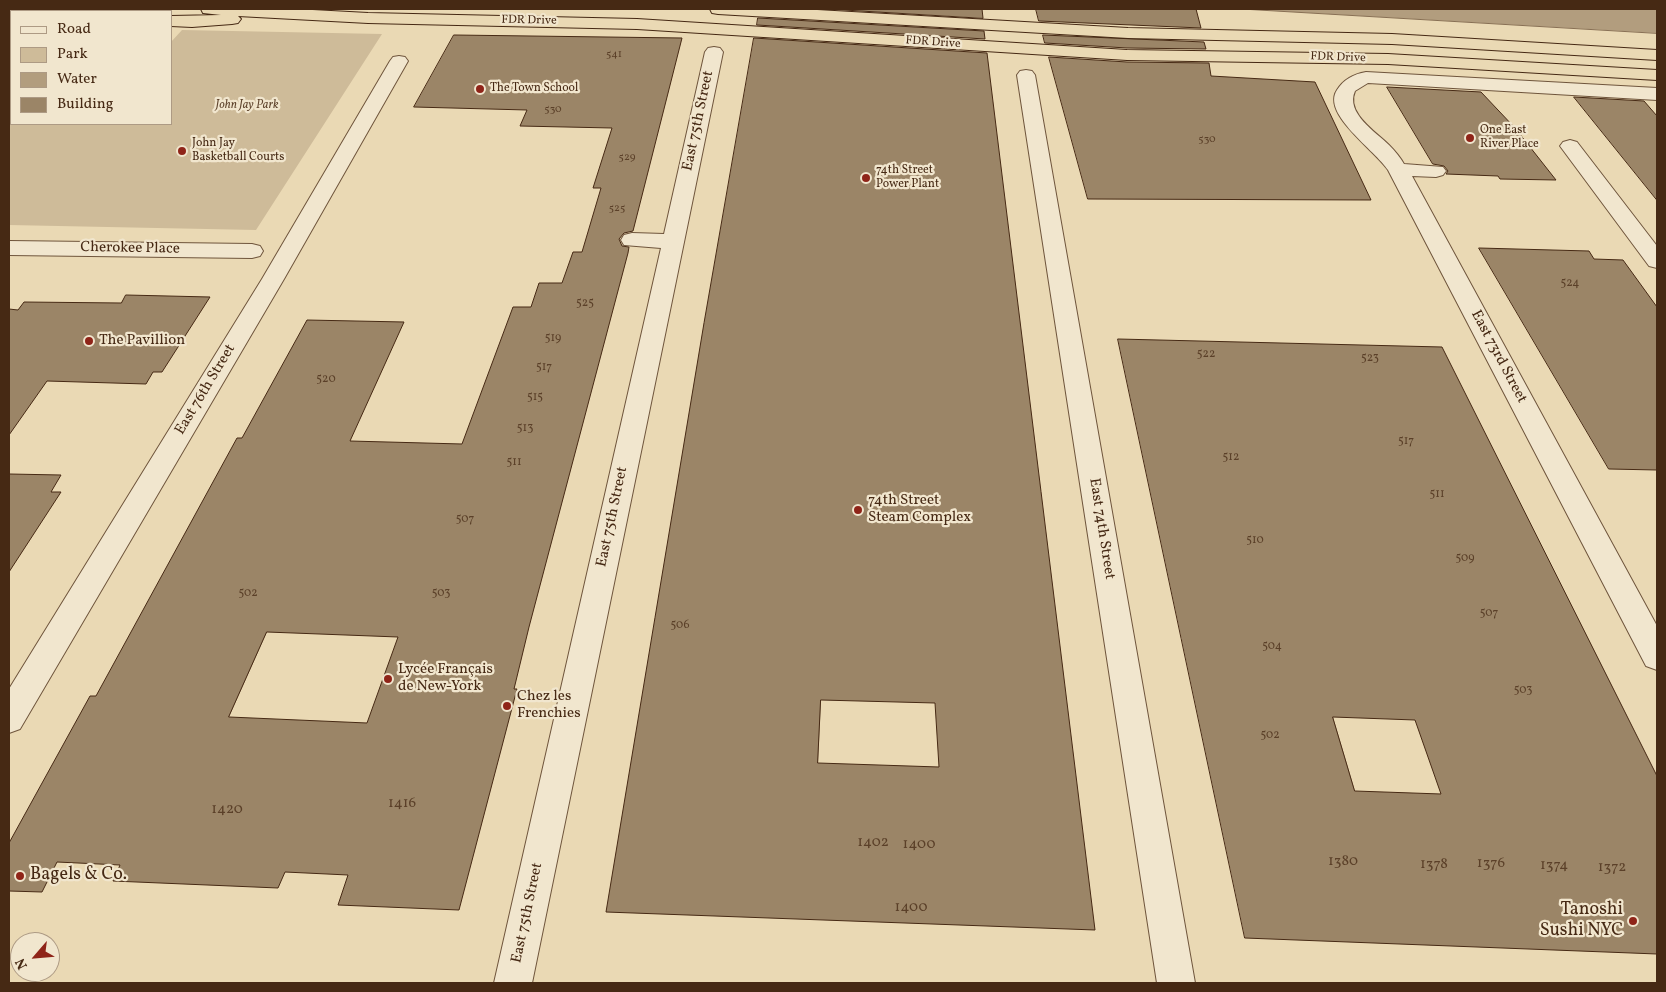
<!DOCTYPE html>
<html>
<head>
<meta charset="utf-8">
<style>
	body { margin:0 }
	#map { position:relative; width:1666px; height:992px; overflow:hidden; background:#ead9b4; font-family:Vollkorn,serif }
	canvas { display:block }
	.frame { position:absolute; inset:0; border:10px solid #462914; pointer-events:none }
	.legend { position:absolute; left:10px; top:10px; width:162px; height:115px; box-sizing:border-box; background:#f1e6ce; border:1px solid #ad9a84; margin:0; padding:6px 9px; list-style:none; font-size:15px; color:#462914 }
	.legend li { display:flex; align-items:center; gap:10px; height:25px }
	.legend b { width:25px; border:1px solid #ad9a84 }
	.north { position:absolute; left:10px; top:932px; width:50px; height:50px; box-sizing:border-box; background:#f1e6ce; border:1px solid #ad9a84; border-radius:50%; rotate:243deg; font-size:14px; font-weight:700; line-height:20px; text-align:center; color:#462914 }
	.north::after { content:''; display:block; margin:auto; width:18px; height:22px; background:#8f2418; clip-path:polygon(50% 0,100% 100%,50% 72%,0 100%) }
</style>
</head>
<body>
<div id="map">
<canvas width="1666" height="992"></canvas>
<div class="frame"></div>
<ul class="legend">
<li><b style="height:6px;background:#f1e6ce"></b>Road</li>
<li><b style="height:14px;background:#cebb99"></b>Park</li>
<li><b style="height:14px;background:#b29d7e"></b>Water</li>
<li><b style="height:14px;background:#9b8567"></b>Building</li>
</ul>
<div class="north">N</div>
</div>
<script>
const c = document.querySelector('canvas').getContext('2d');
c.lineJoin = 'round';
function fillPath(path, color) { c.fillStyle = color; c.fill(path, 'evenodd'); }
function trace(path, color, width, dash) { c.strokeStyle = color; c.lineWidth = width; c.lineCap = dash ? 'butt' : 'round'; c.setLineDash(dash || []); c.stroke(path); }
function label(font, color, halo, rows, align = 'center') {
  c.font = font + ' Vollkorn,serif'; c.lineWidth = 4.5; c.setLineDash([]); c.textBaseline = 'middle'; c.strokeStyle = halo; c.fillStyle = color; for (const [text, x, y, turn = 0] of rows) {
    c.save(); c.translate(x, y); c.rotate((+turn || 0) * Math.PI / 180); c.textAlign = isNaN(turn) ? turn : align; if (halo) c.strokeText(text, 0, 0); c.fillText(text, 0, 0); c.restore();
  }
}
fillPath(new Path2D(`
	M182 30 382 34 256 230 9 225V74H11V124H171V42Z`), '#cebb99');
const water = new Path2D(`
	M1242 9H1657V33Z`);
fillPath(water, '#b29d7e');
trace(water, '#876f54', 1);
const building = new Path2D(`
	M828 9H982L983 18Z
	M1036 9H1196L1201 28 1039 21Z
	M758 18 984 31 985 39 757 25Z
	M454 35 682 38 633 231 624 233 619 239 622 246 629 247 628 253 529 627 514 689H517L459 910 338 905 348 875 285 872 278 888 113 881 120 865 57 862 42 892 9 891V843L90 696H96L237 438H242L307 320 404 322 350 441 462 444 513 307H531L539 283H562L573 252H582L601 188H593L612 128 520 126 527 110 414 107ZM267 632 398 637 367 723 229 717Z
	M1043 35 1204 42 1206 49 1127 48 1045 43Z
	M754 38 987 53 1095 930 606 912 704 323ZM821 700 935 703 939 767 818 763Z
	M1049 57 1127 62 1209 63 1211 76 1315 82 1371 200 1088 199Z
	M1387 87 1481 92 1515 128 1556 180 1500 179 1498 176 1446 174 1448 171 1444 166 1433 164Z
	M1574 97 1644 101 1657 116V200Z
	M1479 248 1589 251 1594 259 1623 260 1657 307V470L1609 469Z
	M126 295 210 297 162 372H153L146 384 47 381 9 435V309L18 310 24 302 121 303Z
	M1118 339 1442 347 1657 776V954L1245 938ZM1333 717 1415 720 1441 794 1355 791Z
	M9 474 61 475 51 492H61L9 572Z`);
fillPath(building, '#9b8567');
trace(building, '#462914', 1);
const minor = new Path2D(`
	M714 47 720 48 723 52 532 983H494L661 248 624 245 621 240 624 235 632 233 664 234 705 52 708 48Z
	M399 56 405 57 408 61 284 279 20 729 9 733V689L262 279 390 61 393 57Z
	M1026 70 1032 71 1035 75 1195 983H1157L1017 75 1020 71Z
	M1366 72 1657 88V100L1368 83 1355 91C1345 113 1376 132 1389 145 1395 151 1400 157 1404 164L1443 167 1446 171 1443 175 1436 177 1412 176 1657 626V670L1646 666 1388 170C1376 151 1321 114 1337 90 1344 79 1354 74 1366 72Z
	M1570 140 1577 142 1657 246V268L1649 266 1560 146 1563 142Z
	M9 241 252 244 260 246 263 251 260 256 252 258 9 255Z`);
const highway = new Path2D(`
	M9 9H26L27 11H11V16H9Z
	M201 9H294L368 13 637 19 1127 50 1388 54 1657 70V80L1388 64 1127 60 637 29 368 23 238 16 241 19 238 23 232 24 192 27 171 26V16L221 15 203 13Z
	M710 9H800L1128 28 1392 34 1657 50V60L1392 44 1128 38 718 14 712 13Z`);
trace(minor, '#6f553c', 2);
trace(highway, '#462914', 2);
fillPath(minor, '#f1e6ce');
fillPath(highway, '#ead9b4');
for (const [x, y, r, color] of [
	[480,89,5,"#8f2418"],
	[1470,138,5,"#8f2418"],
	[182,151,5,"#8f2418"],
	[866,178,5,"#8f2418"],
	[89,341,5,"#8f2418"],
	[858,510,5,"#8f2418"],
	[388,679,5,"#8f2418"],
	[507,706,5,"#8f2418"],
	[20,876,5,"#8f2418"],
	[1633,921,5,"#8f2418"]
]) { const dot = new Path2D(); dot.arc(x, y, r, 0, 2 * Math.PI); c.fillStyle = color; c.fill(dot); trace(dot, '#f1e6ce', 2); }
label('11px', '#5b4029', null, [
	["541",614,55],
	["530",553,110],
	["530",1207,140],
	["529",627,158],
	["525",617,209]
]);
label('12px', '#462914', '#f1e6ce', [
	["FDR Drive",529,21,1],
	["FDR Drive",933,43,4],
	["FDR Drive",1338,58,2]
]);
label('12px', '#462914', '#f1e6ce', [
	["The Town School",490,89],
	["One East",1480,131],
	["River Place",1480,145],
	["John Jay",192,144],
	["Basketball Courts",192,158],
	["74th Street",876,171],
	["Power Plant",876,185]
], 'left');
label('italic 12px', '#61462f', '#f1e6ce', [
	["John Jay Park",247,106]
]);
label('12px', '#5b4029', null, [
	["524",1570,284],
	["525",585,304],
	["519",553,339],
	["522",1206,355],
	["523",1370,359],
	["517",544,368],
	["520",326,380],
	["515",535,398],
	["513",525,429],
	["517",1406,442],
	["512",1231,458],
	["511",514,463],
	["511",1437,495],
	["507",465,520],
	["510",1255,541],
	["509",1465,559],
	["502",248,594],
	["503",441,594],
	["507",1489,614],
	["506",680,626],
	["504",1272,647],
	["503",1523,691],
	["502",1270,736]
]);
label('15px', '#462914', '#f1e6ce', [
	["East 75th Street",699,121,-78],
	["Cherokee Place",130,249,1],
	["East 73rd Street",1498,357,62],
	["East 76th Street",206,390,-59],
	["East 75th Street",613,517,-78],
	["East 74th Street",1101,529,81],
	["East 75th Street",528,913,-78]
]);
label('15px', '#462914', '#f1e6ce', [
	["The Pavillion",99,341],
	["74th Street",868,501],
	["Steam Complex",868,518],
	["Lycée Français",398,670],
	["de New-York",398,687],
	["Chez les",517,697],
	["Frenchies",517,714]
], 'left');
label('15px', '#5b4029', null, [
	["1416",402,804],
	["1420",227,810],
	["1402",873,843],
	["1400",919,845],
	["1380",1343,862],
	["1376",1491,864],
	["1378",1434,865],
	["1374",1554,866],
	["1372",1612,868],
	["1400",911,908]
]);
label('18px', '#462914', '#f1e6ce', [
	["Bagels & Co.",30,876],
	["Tanoshi",1623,911,"right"],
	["Sushi NYC",1623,932,"right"]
], 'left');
</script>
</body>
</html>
